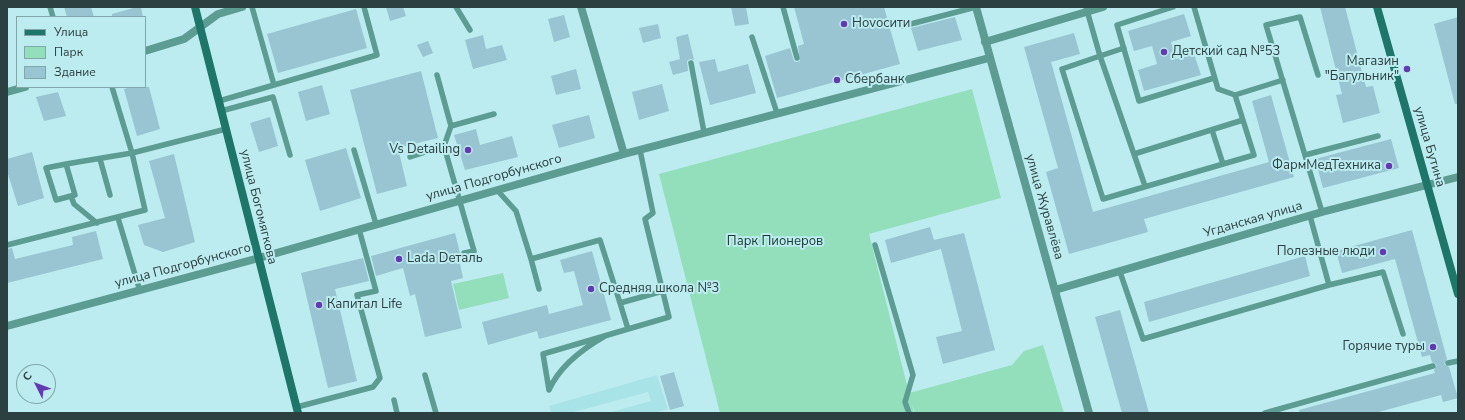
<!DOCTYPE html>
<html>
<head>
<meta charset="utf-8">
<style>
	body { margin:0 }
	#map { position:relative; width:1465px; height:420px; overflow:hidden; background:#bcecf0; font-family:"Nunito Sans",sans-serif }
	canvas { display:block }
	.frame { position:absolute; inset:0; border:8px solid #2c4041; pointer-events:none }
	.legend { position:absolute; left:16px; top:16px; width:130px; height:72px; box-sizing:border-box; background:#bcecf0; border:1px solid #82a7aa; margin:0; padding:5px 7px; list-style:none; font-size:12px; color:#2c4041 }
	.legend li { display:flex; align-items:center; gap:8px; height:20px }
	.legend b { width:20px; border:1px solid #82a7aa }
	.north { position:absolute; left:16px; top:364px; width:40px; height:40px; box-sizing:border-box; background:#bcecf0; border:1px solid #82a7aa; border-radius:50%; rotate:312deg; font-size:11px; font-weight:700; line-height:16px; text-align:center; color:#2c4041 }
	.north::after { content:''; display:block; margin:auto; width:14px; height:18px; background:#643ab2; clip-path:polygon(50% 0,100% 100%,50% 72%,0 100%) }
</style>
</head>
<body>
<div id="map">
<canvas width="1465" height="420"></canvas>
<div class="frame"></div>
<ul class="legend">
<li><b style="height:5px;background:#1e766b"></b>Улица</li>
<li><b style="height:11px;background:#93dfbc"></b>Парк</li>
<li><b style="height:11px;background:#99c4d2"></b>Здание</li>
</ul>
<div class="north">С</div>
</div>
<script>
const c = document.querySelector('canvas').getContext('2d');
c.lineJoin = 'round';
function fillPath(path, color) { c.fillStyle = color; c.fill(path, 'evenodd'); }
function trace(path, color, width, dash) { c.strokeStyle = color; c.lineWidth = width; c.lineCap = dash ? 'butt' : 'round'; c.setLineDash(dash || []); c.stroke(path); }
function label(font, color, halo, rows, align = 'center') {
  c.font = font + ' "Nunito Sans",sans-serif'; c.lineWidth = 4; c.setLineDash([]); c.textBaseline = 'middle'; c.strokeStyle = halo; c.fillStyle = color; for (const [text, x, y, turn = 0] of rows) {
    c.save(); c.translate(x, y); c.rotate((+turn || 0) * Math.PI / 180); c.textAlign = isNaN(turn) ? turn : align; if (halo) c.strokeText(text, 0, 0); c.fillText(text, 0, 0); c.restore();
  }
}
fillPath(new Path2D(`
	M657 375 668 409 653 413H608L651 401 648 392 570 413H551L549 406Z`), '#a8e3e7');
fillPath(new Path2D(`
	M972 89 1001 198 869 234 909 393 1012 365 1024 351 1043 345 1064 413H915L912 405 914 413H720L659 174Z
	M503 273 509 298 459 310 453 284Z`), '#93dfbc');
fillPath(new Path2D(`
	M64 7H91L94 17H67Z
	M137 7H141L143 17H112V14Z
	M386 7H403L406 16 390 21Z
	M731 7H746L749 24 735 26Z
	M794 7H884L900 64 777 98 765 56 790 48 794 61 796 62 800 61 798 46 804 44Z
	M1320 7H1345L1366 87 1373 86 1380 113 1343 123 1336 95 1342 94Z
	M356 9 367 48 278 73 267 34Z
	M1184 14 1191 36 1171 42 1176 59 1194 54 1201 75 1144 91 1138 70 1157 64 1152 46 1134 51 1128 31Z
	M564 15 570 37 554 42 548 19Z
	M955 17 962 40 918 51 911 28Z
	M1458 17V104H1455L1434 24Z
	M658 24 661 38 643 43 639 28Z
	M1074 33 1080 54 1051 62 1093 212 1269 162 1252 101 1271 95 1294 177 1144 219 1148 232 1069 254 1046 172 1058 168 1024 47Z
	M688 34 694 60 690 59 687 61 688 71 673 75 669 62 680 59 676 37Z
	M483 35 486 49 502 45 507 60 473 69 465 40Z
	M428 41 433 53 423 57 417 45Z
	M715 59 718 72 748 64 756 93 710 105 699 62Z
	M576 69 581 89 556 95 551 76Z
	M421 71 438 138 398 148 407 186 377 194 350 90Z
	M662 84 669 111 639 120 632 92Z
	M322 85 330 114 306 121 298 92Z
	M131 87H149L160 129 137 136 124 89Z
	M58 92 66 116 44 121 36 97Z
	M589 115 595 138 559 148 552 125Z
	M270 117 278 146 259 152 250 123Z
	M476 129 480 145 512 136 518 157 465 170 454 135Z
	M1391 139 1399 168 1323 188 1315 159Z
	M346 148 361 198 320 211 305 160Z
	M32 152 44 198 18 206 7 171V159Z
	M174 154 195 242 163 252 144 245 138 225 165 218 149 161Z
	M930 227 934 240 964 233 995 350 943 364 936 337 962 331 941 249 891 263 885 240Z
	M1412 230 1447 359 1444 364 1449 367 1458 398 1443 402 1441 395 1375 413H1300L1299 410 1435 373 1434 370 1437 365 1432 362 1430 355 1422 357 1395 259 1342 273 1336 251Z
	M96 231 103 259 7 283V249L12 248 15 259 73 245 72 237Z
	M455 233 460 253 458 254 463 278 451 281 462 328 425 337 415 294 410 296 403 268 376 276 371 256Z
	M592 251 611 320 539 339 537 331 488 345 482 322 547 305 549 314 583 305 574 271 564 273 560 260Z
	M1305 256 1310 276 1149 322 1144 302Z
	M363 258 369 281 335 289 357 381 328 388 301 273Z
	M1120 310 1149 413H1122L1095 317Z
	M674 372 684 406 670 410 660 376Z`), '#99c4d2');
trace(new Path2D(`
	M50 7 53 17
	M252 7 274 85
	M456 7 470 30
	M783 7 797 58
	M1086 7 1100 56 1062 69 1103 199 1254 155 1235 95 1283 80
	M1173 7 1117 25 1139 101 1214 78
	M1194 7 1218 89 1235 95
	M903 26 976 7
	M752 37 777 113
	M1124 48 1100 56 1145 186
	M691 63 704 132
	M437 75 451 126 444 146 474 251 464 253
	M1318 75 1300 17 1266 25 1322 212
	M219 101 377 55 364 7
	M221 111 273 97 290 155
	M451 126 494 114
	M1212 130 1223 164
	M354 150 376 224
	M1134 154 1243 120
	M1305 155 1378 136
	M410 157 444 146
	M100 159 110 195
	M66 164 132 153 226 129
	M497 190 516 211 531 259 600 240 620 303
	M71 196 75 195 66 164 46 168 56 200 71 196 74 204 97 223
	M1310 216 1329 285 1383 272 1403 334
	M118 218 140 291
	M7 245 145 210 132 153 112 87
	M875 245 913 375 905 402 909 413
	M531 259 539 289
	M1120 272 1143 339 1329 285
	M628 329 620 303 663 291
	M605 336C584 348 559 367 549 390L543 354 669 317 645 219 653 213 640 150
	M1448 363 1458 361
	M425 375 436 413
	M394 400 397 413
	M297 407 373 387 380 378 357 295 376 291 359 229
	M1265 413 1433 366`), '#5d9c92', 5.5);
trace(new Path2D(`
	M581 7 624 154
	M976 7 1089 413
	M985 42 1103 7
	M145 51 184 39 218 14 242 7
	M7 92 25 87
	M1055 290 1322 212 1458 177
	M7 326 259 258 624 154 989 58`), '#5d9c92', 8);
trace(new Path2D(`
	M195 7 298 413
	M1377 7 1458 294`), '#1e766b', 8);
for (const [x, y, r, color] of [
	[844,24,4,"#643ab2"],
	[1164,52,4,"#643ab2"],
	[1407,69,4,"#643ab2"],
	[837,80,4,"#643ab2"],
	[468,150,4,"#643ab2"],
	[1389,166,4,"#643ab2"],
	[1383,252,4,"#643ab2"],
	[399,259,4,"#643ab2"],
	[591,289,4,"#643ab2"],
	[319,305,4,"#643ab2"],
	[1433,347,4,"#643ab2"]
]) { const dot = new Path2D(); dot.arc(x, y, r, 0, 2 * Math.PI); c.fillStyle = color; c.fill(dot); trace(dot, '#bcecf0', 1.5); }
label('13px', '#2c4041', '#bcecf0', [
	["Ноvосити",852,24],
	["Детский сад №53",1172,52],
	["Магазин",1399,62,"right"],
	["\"Багульник\"",1399,77,"right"],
	["Сбербанк",845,80],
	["Vs Detailing",460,150,"right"],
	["ФармМедТехника",1381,166,"right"],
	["Полезные люди",1375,252,"right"],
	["Lada Dеталь",407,259],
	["Средняя школа №3",599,289],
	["Капитал Life",327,305],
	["Горячие туры",1425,347,"right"]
], 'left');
label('13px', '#2c4041', '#bcecf0', [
	["улица Бутина",1429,147,74],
	["улица Подгорбунского",494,178,-16],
	["улица Богомягкова",258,207,76],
	["улица Журавлёва",1044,207,74],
	["Угданская улица",1253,220,-16],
	["улица Подгорбунского",183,266,-15]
]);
label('13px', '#16392a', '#bcecf0', [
	["Парк Пионеров",775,242]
]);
</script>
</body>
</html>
